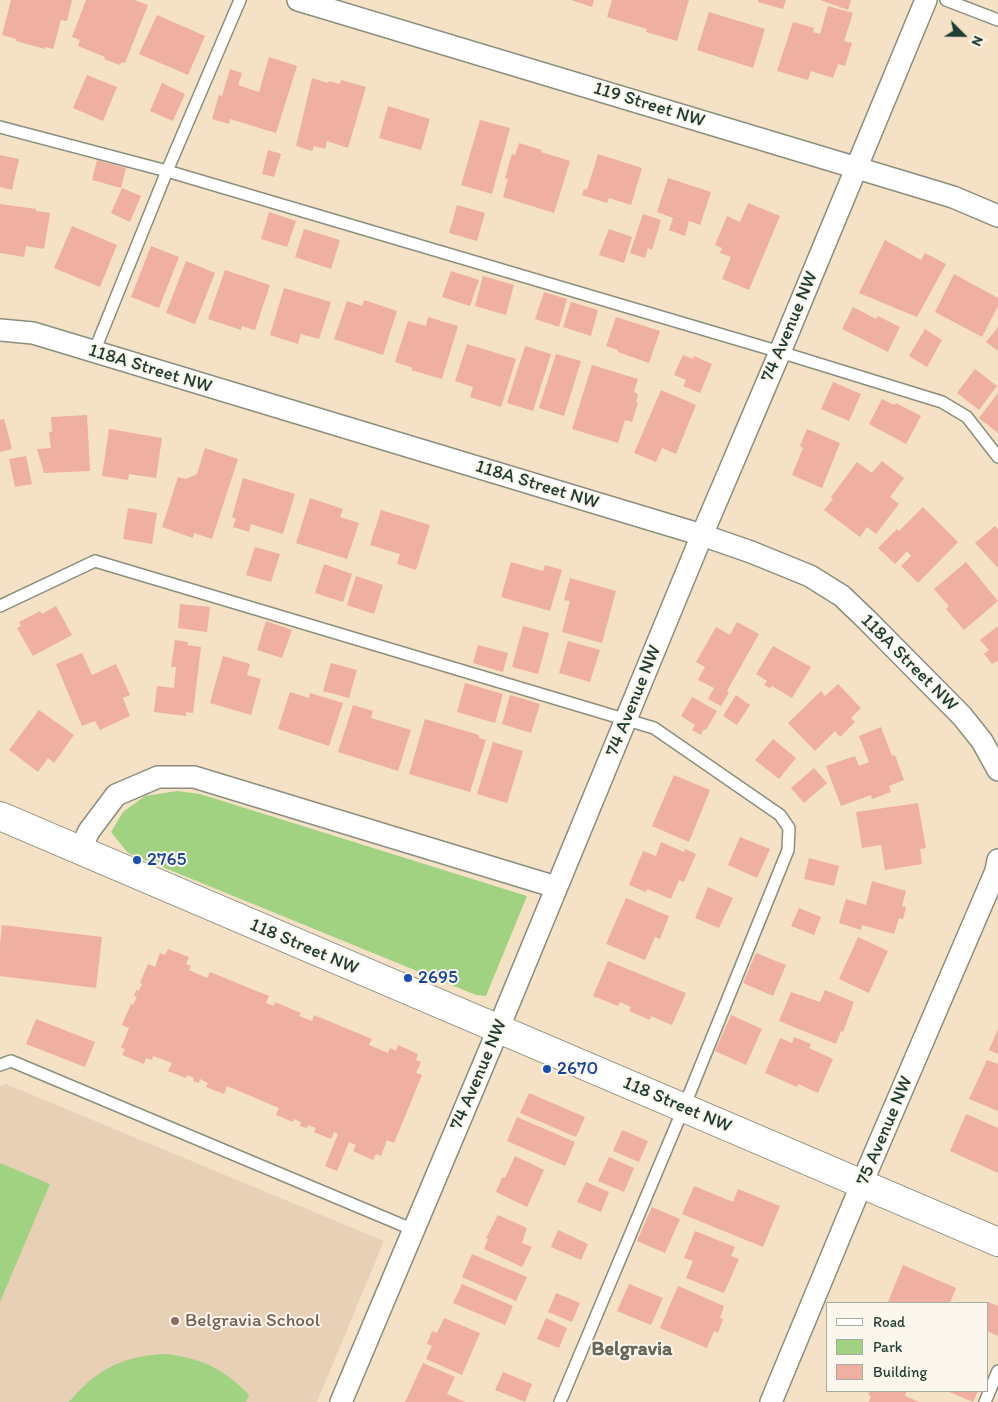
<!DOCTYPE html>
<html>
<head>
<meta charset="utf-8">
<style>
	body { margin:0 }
	#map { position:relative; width:998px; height:1402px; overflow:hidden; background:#f5e1c6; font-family:Itim,sans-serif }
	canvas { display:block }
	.legend { position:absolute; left:826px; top:1302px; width:162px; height:90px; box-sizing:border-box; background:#fbf7ec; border:1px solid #a3ada2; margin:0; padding:6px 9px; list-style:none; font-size:15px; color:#1f3d34 }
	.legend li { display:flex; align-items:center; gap:10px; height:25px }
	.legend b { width:25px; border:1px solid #a3ada2 }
	.north { position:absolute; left:938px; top:10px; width:50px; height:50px; -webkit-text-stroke:4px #fbf7ec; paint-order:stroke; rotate:113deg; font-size:14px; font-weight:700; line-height:20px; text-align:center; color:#1f3d34 }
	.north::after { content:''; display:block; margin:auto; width:18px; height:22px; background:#1f3d34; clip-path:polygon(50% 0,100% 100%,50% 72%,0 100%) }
</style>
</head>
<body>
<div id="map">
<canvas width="998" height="1402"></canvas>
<ul class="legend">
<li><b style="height:6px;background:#fff"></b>Road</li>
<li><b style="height:14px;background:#a0d281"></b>Park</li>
<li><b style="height:14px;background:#efafa1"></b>Building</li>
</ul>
<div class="north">N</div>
</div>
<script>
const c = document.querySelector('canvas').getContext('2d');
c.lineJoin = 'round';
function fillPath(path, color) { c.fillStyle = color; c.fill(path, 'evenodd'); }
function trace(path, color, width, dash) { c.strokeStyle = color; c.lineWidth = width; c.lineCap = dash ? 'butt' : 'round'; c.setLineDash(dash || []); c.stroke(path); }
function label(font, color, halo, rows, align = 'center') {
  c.font = font + ' Itim,sans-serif'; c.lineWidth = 4; c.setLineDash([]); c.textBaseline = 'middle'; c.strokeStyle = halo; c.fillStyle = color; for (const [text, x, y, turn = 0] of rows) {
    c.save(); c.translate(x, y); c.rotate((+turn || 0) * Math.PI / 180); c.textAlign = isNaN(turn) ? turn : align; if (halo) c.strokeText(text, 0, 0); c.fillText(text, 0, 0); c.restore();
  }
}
fillPath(new Path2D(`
	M6 1084 384 1241 317 1402H0V1086Z`), '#e8d0b7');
fillPath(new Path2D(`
	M177 791 200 794 527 896 486 996 476 995 128 853 111 832 123 812 145 796Z
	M0 1163 50 1184 0 1302Z
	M167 1354C203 1359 224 1369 249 1395L246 1402H69C96 1369 125 1355 167 1354Z`), '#a0d281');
fillPath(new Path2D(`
	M11 0H72L67 21 61 20 53 49 45 47V49L16 41V39L2 35Z
	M86 0H134L148 5 125 63 122 62 120 65 104 59 105 57 78 46 80 40 72 37Z
	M571 0H594L592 7Z
	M612 0H689L677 41 646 32 647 29 607 17Z
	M758 0H786L783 9 758 2Z
	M820 0H851L848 10Z
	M828 6 853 13 844 41 852 43 845 66 838 64 833 78 811 71 808 80 777 71 793 22 814 28 813 32 820 34Z
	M709 12 765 29 753 68 697 50Z
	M157 15 205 36 188 75 139 54Z
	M269 57 297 66 276 133 230 119 229 124 212 119 219 95 222 96 230 69 242 73 238 85 259 92Z
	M87 75 117 87 103 121 73 108Z
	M312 78 328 83 329 81 340 84 341 80 366 87 348 148 327 141 325 149 314 146 312 151 296 146Z
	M162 83 185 94 173 121 150 111Z
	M388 106 430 119 421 150 379 138Z
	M480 120 510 128 492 194 461 185Z
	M519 143 542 150 541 152 570 161 554 213 503 197 508 179 505 178 512 154 515 155Z
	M268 150 281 154 274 177 262 174Z
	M598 154 642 168 631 205 609 198 607 203 582 195 584 189 587 190Z
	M0 155 19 159 12 190 0 187Z
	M97 160 126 168 121 188 92 180Z
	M668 178 711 192 700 225 689 221 685 236 669 230 673 218 657 212Z
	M122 188 141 196 130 222 111 213Z
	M748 203 780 216 749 290 722 279 731 257 720 253 722 248 715 245 727 216 740 222Z
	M0 204 36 209V211L50 213 44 249 26 246 24 257 0 253Z
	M457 205 485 213 477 241 449 233Z
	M269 212 296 221 287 247 261 239Z
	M643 214 661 220 652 250 648 248 645 258 630 253Z
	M72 226 117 245 100 287 54 268Z
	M304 229 340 240 331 269 295 257Z
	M609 229 632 237 624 263 599 255Z
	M885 240 921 260 925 253 946 264 917 317 859 293Z
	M151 246 179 257 159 308 131 297Z
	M186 261 215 273 195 324 166 313Z
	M225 270 270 285 255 330 242 326 241 330 208 319Z
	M451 271 479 280 470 306 442 297Z
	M954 274 998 298V306L982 337 935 312Z
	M483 276 514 285 506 315 475 306Z
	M284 288 331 302 319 339 301 334 298 344 270 335Z
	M544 292 567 299 559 327 535 319Z
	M364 300 397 311 383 355 334 339 347 301 362 306Z
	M571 302 598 310 591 336 563 327Z
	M853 307 876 319 878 316 900 327 888 352 842 329Z
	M428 317 458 326 442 379 411 370 413 368 395 362 408 321 426 326Z
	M616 317 660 331 649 363 618 352V350L606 346Z
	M998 327V351L986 342Z
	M925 329 942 340 927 367 909 356Z
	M467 344 516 359 501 407 470 397 473 387 455 381Z
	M525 346 551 354 533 411 507 403Z
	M556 354 581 361 564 416 539 408Z
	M683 355 693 359 694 356 712 364 700 393 683 386 686 380 674 375Z
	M592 365 638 379 634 392 638 394 636 402 638 403 632 422 625 420 618 443 572 429Z
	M975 369 997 386 979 410 957 393Z
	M833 382 861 394 849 421 821 409Z
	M661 390 696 405 676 454 662 448 656 462 634 453Z
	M998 393V433L979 418Z
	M882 399 894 405 896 403 921 416 906 444 869 424Z
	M87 415 90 471 44 473 37 449 51 448 49 432H52L51 417Z
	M4 419 12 449 0 452V420Z
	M109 429 162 438 156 478 129 474 128 480 102 476Z
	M807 429 840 443 822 488 792 475 803 448 800 446Z
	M205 448 238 459 212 539 194 533 193 538 162 527 178 477 186 479 197 474Z
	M26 456 32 484 15 487 9 459Z
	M882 461 904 478 890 497 899 504 876 534 867 527 860 537 824 510 833 499 831 497 857 462 872 473Z
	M243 478 295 494 283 534 251 524 249 532 233 527 236 519 232 517Z
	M310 498 343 509 340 517 359 523 347 559 296 543Z
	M923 507 958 542 918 583 901 566 911 556 907 551 895 564 878 548 897 529 899 531Z
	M128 508 157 513 152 544 123 539Z
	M381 510 430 525 416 570 397 564 400 554 370 545Z
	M995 526 998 529V566L997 567 975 543Z
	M255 547 280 554 271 582 246 575Z
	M511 562 543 571 545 565 562 570 550 611 501 597Z
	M966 562 998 601 964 630 946 609 949 606 934 589Z
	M324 564 352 574 343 602 315 593Z
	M356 576 383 585 374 614 347 605Z
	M570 578 616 591 602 643 562 632 570 601 564 600Z
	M180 604 210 607 207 632 178 628Z
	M56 606 72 635 33 656 17 628 21 626 19 622 40 611 42 614Z
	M266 621 292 630 282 658 257 650Z
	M737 622 759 634 727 691 729 692 721 706 708 699 714 688 698 680 705 667 696 662 716 627 730 635Z
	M523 626 549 633 538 674 512 667Z
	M998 626V662L997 661 992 664 984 654 989 650 980 640Z
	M175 640 188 642 187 645 201 647 193 713 186 712V716L154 712 157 686 174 688 176 667H171Z
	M568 641 600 650 590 682 559 673Z
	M478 645 508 653 503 672 473 663Z
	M773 646 811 667 792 698 772 686 770 688 764 685 767 681 756 674Z
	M82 653 92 675 116 664 130 695 123 698 130 716 100 730 95 721 82 726 56 664Z
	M223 656 250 664 247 675 261 679 251 715 210 703Z
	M331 663 357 670 349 698 323 691Z
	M465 683 503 694 495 723 457 712Z
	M838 684 861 708 851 718 855 722 840 737 835 731 815 751 788 723 821 691 825 696Z
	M290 692 309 698 310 693 343 703 329 746 278 729Z
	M510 695 540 704 531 733 502 724Z
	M736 695 750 705 737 725 723 716Z
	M692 697 717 711 706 730 704 729 701 735 692 730 695 725 681 716Z
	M353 705 373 711 371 718 411 730 398 771 338 752Z
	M39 710 74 735 54 763 48 758 38 772 9 750Z
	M425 719 479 735V738L486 740 470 792 409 774Z
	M881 727 892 756 895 755 904 780 889 786 891 792 872 799 871 795 841 806 826 766 855 756 859 766 869 762 859 736Z
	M773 739 796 758 779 779 755 760Z
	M493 742 523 751 507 803 477 794Z
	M814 768 827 783 804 803 791 788Z
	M674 775 710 790 689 842 652 826Z
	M918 803 926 848 920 849 922 864 885 870 881 845 862 848 856 812Z
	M740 837 770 849 757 878 728 865Z
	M661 842 684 852 685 849 696 854 684 882 679 880 671 899 647 889 646 892 629 885 643 851 656 856Z
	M809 858 839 866 834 886 804 879Z
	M872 881 906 891 902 906 906 907 903 919 899 918 894 934 862 925 861 930 839 923 846 899 866 905Z
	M708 887 733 898 719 928 695 918Z
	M626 898 669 916 660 939 655 937 645 960 606 944Z
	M799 908 821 917 814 935 791 926Z
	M2 925 102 937 96 988 0 976V945Z
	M858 937 888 951 869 993 839 979Z
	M168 949 189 957 186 964 191 966 189 970 207 978 210 972 269 996 266 1003 274 1006 275 1002 301 1013 299 1016 312 1021 314 1015 372 1039 369 1045 388 1053 390 1048 396 1051 398 1045 418 1054 416 1060 421 1062 416 1073 422 1075 394 1143 387 1140 381 1156 376 1154 373 1160 353 1151 356 1145 349 1142 337 1171 325 1166 338 1134 334 1132 331 1139 314 1132 316 1128 308 1125 307 1128 300 1126 301 1122 294 1119 293 1122 276 1115 279 1108 227 1086 224 1094 206 1087 208 1083 200 1079 199 1083 193 1081 194 1078 187 1075 186 1078 168 1071 172 1063 153 1056 152 1060 146 1058 144 1064 122 1055 125 1049 121 1048 129 1028 122 1025 131 1004 133 1005 137 997 134 996 136 990 139 991 142 984 140 983 148 964 155 967 160 953 165 955Z
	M756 953 786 965 773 996 743 983Z
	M608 961 686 993 672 1025 651 1016 650 1020 629 1011 631 1007 620 1002 618 1006 593 996Z
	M825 990 854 1002 843 1032 841 1031 836 1044 779 1021 791 992 820 1002Z
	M731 1015 762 1029 746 1065 715 1051Z
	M36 1019 95 1042 85 1067 26 1044Z
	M998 1029V1054L989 1050Z
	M794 1037 811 1044 809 1048 833 1059 818 1093 798 1084 797 1087 765 1073 780 1038 792 1043Z
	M987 1060 998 1064V1111L969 1099Z
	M529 1093 585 1117 576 1137 520 1113Z
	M966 1114 998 1128V1173L950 1151Z
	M517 1117 575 1142 565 1166 507 1141Z
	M622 1130 648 1141 639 1162 613 1151Z
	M515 1156 544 1170 527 1207 496 1192 502 1177 505 1178Z
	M609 1157 634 1168 624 1192 598 1181Z
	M586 1182 609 1192 601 1212 577 1202Z
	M694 1186 733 1202 738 1189 780 1206 763 1247 682 1214Z
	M652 1207 680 1219 665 1253 637 1241Z
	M498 1215 527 1228 522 1243 532 1247 522 1267 484 1249 488 1239 486 1238Z
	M558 1230 588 1244 581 1260 551 1247Z
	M695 1231 735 1247 731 1256 739 1259 724 1293 686 1278 693 1261 684 1258Z
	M472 1254 527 1277 516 1301 462 1277Z
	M903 1265 956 1288 950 1303H891L888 1302Z
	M462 1284 513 1306 505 1325 453 1303Z
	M629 1284 663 1298 651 1325 617 1311Z
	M678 1286 724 1306 720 1318 723 1319 718 1333 714 1331 707 1348 660 1328Z
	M556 1293 580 1303 572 1322 548 1312Z
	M988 1302 998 1306V1336L987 1331Z
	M444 1318 480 1333 462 1375 426 1359 432 1346 427 1344 432 1331 437 1333Z
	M546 1318 567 1328 559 1348 537 1339Z
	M423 1363 455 1377 447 1394 465 1402H405Z
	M503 1372 532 1384 525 1402 495 1390Z
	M870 1391H902L906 1392 905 1396 919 1402H869L871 1396 868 1395Z
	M950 1391H978L973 1402 949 1392Z`), '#efafa1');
const lane = new Path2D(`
	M946 0 998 20
	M0 127 167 171 780 352 942 402 967 417 998 457
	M94 352 167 171 240 0
	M0 606 95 561 654 728 780 815 789 828 788 850 684 1107 560 1402
	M0 1065 11 1061 414 1230
	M985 1402 998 1371`);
const street = new Path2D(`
	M298 0 857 168 953 197 998 216
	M0 330 33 333 702 535 751 552 810 576 842 596 867 620 962 716 982 741 998 770
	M80 850 89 831 116 795 158 777H194L556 887
	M341 1402 490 1049 702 535 780 352 926 0
	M771 1402 862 1183 996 871 998 860`);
const secondary = new Path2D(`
	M0 816 998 1242`);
trace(lane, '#8a8f7d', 14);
trace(street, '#8a8f7d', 24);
trace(secondary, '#8a8f7d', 30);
trace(lane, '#fff', 11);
trace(street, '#fff', 21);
trace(secondary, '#fff', 28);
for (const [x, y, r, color] of [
	[137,860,5,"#1a4fb4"],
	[408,978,5,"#1a4fb4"],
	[547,1069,5,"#1a4fb4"],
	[175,1321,5,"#8d6e63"]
]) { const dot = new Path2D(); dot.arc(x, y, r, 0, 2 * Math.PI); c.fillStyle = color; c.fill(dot); trace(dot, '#fbf7ec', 2); }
label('19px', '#1f3d34', '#fbf7ec', [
	["119 Street NW",649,105,17],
	["74 Avenue NW",790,327,-67],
	["118A Street NW",150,369,17],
	["118A Street NW",537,485,17],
	["118A Street NW",909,663,45],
	["74 Avenue NW",634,701,-68],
	["118 Street NW",304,947,23],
	["74 Avenue NW",479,1075,-67],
	["118 Street NW",677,1105,23],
	["75 Avenue NW",885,1131,-67]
]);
label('19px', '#164399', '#fbf7ec', [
	["2765",147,860],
	["2695",418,978],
	["2670",557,1069]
], 'left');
label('19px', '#785e54', '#fbf7ec', [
	["Belgravia School",185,1321]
], 'left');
label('bold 20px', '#68655a', '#fbf7ec', [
	["Belgravia",632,1350]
]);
</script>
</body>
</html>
